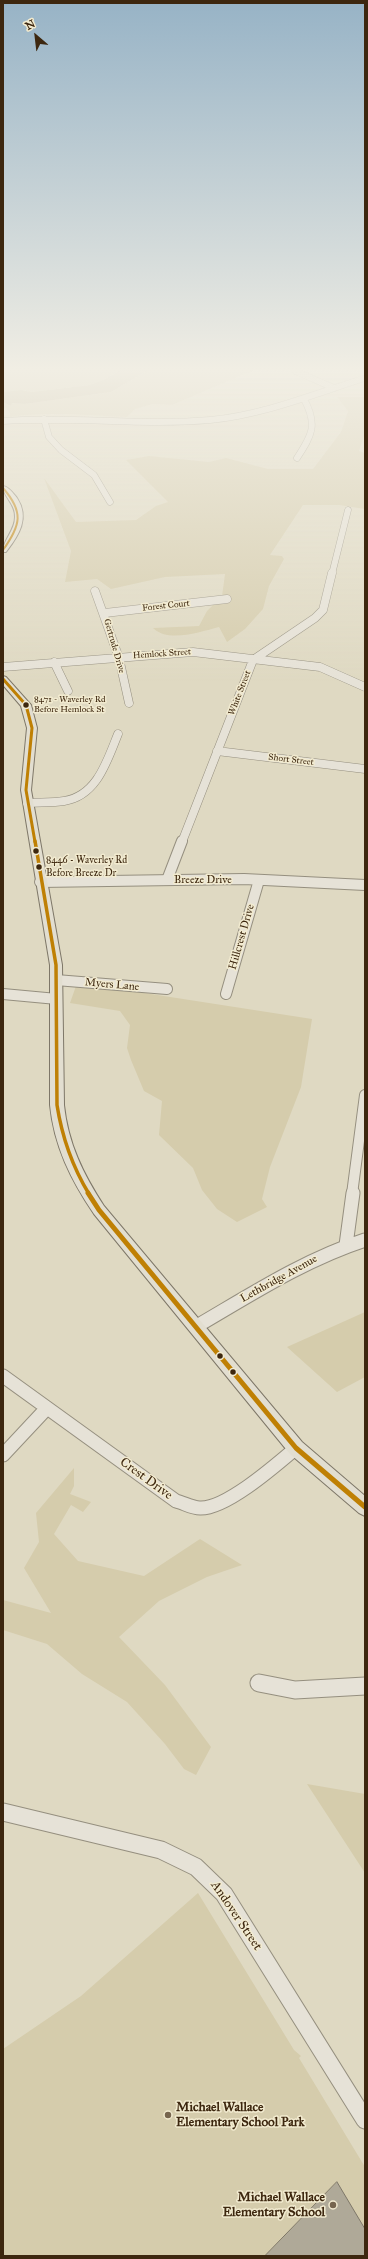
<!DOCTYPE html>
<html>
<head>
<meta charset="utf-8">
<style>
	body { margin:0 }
	#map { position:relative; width:368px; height:2259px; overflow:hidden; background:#dfd9c2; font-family:"IM FELL Great Primer",serif }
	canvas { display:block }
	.frame { position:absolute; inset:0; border:4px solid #3d270f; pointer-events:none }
	.north { position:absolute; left:16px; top:16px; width:40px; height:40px; -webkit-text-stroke:3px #f2ebd0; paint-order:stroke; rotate:332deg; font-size:11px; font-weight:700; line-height:16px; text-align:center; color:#3d270f }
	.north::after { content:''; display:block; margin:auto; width:14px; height:18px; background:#3d270f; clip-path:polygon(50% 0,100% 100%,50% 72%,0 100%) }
</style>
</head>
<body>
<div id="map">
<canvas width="368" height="2259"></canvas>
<div class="frame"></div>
<div class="north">N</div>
</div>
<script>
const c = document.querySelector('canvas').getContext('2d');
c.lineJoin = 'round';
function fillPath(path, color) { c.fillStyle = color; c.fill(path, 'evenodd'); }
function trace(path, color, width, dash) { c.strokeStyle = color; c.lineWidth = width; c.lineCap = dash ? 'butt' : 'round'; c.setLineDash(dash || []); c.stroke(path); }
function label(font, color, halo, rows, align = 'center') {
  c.font = font + ' "IM FELL Great Primer",serif'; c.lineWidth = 3; c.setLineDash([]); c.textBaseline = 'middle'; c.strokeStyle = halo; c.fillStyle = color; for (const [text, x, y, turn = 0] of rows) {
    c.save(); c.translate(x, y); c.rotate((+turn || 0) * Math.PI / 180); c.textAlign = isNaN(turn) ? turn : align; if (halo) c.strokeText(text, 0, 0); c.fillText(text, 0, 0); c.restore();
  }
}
fillPath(new Path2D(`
	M3 368H125L103 380 89 385 32 392 21 390 3 392Z
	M152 368H259L172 405 153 404 135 409 127 417C89 416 48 411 10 417V413L6 408 3 409V402L11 406 12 403 25 404 111 392Z
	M337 397H365L364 436 359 451 365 453V509L339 505H303L270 555 282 556 284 559 269 586 263 609 245 629 227 642 219 627C200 632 168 643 153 628L199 626 207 611 222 596 225 574 165 577 111 589 97 579 65 582 71 551 44 478 76 522 136 520 156 506 168 502 126 460 149 456 209 462 226 458 268 469H313L341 432 348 411Z
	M76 986 138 992 312 1019 301 1087 270 1167 262 1199 267 1207 237 1222 217 1209 202 1190 193 1168 159 1135 162 1101 144 1091 131 1060 127 1048 130 1025 120 1011 70 1003Z
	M365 1312V1377L337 1392 287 1347Z
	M74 1468V1486L70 1494 91 1502 83 1512 71 1505 54 1534 78 1561 144 1576 200 1539 242 1565 207 1577 159 1601 119 1637 165 1685 211 1747 196 1775 184 1769 165 1744 127 1702 82 1674 47 1644 3 1630V1600L51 1613 24 1568 39 1542 36 1513Z
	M307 1784 365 1794V1873Z
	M198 1893 294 2050 301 2056 299 2058 365 2167V2256H3V2049L81 1996Z`), '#d5ccac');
fillPath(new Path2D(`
	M125 368H152L111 392 25 404 12 403 11 406 3 402V392L21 390 32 392 89 385 103 380Z`), '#beb292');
const building = new Path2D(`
	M337 2182 365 2229V2256H265Z`);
fillPath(building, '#afa998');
trace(building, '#7e7768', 1);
const minorFar4 = new Path2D(`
	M295 368V371L334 388
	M44 419 49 437 61 450 94 475 110 502
	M3 421C72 416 141 426 210 420 263 415 314 394 365 378
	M297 458C312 435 318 425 304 399
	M332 574 348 510`);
const minorFar3 = new Path2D(`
	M95 591 119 658 129 703
	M105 613 227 599
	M54 662 68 691
	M3 667 193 652 320 667 365 687
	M217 751 365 769
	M27 803C39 802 52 803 64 801 97 796 107 761 118 734
	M182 842 253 660 315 618 323 610 332 573`);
const minorFar2 = new Path2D(`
	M167 880 182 841
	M40 882 244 879 365 885
	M56 980 167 989
	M3 994 57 999
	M226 994 259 880
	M352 1194 365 1095`);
const minorFar1 = new Path2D(`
	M346 1245 353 1193
	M197 1326C252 1294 304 1260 365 1240
	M3 1376 176 1501C184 1503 192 1508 200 1508 226 1509 276 1465 296 1448
	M3 1455 47 1408`);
const minor = new Path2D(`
	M259 1683 295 1690 365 1686
	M3 1812 161 1850 196 1867 224 1894 365 2120`);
const major = new Path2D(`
	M3 486C9 487 13 493 17 498 30 518 19 535 6 552H3C3 539 15 531 15 517 16 504 3 497 3 486Z
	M3 676 6 677 31 705 37 728 31 790 62 965 64 1105C68 1143 83 1174 104 1206L302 1442 365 1496V1516L359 1513 290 1454 94 1214C71 1180 54 1146 50 1105V965L21 790 27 728 21 706 3 685Z`);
trace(minorFar4, '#958f7f', 7);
trace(minorFar3, '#958f7f', 9);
trace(minorFar2, '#958f7f', 12);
trace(minorFar1, '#958f7f', 15);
trace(minor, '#958f7f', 19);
trace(major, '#7e7768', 2);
trace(minorFar4, '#e6e2d7', 6);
trace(minorFar3, '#e6e2d7', 8);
trace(minorFar2, '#e6e2d7', 10);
trace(minorFar1, '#e6e2d7', 13);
trace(minor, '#e6e2d7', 17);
fillPath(major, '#e2ded0');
trace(new Path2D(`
	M3 488C24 512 21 525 3 550`), '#bf8004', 2);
trace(new Path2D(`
	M3 679 26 705 32 728 26 790 35 842`), '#bf8004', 3);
trace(new Path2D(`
	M35 841 56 965 57 1105C62 1137 72 1166 89 1194`), '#bf8004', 3.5);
trace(new Path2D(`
	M88 1193 99 1210 296 1448 365 1507`), '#bf8004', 5);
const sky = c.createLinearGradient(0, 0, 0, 684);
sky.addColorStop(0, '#97b3c6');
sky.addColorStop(0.54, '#f1eee4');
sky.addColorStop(1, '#f1eee400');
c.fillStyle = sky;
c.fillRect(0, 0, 368, 684);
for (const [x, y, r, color] of [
	[26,705,3.5,"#3d270f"],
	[36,851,3.5,"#3d270f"],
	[39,867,3.5,"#3d270f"],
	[220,1356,3.5,"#3d270f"],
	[233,1372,3.5,"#3d270f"],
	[168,2115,4,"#76654e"],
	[333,2205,4,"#76654e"]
]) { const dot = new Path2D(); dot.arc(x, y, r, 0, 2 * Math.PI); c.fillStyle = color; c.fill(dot); trace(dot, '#f2ebd0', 1.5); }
label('9px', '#3d270f', '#f2ebd0', [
	["Forest Court",166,606,-6],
	["Gertrude Drive",114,646,74],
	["Hemlock Street",162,654,-4],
	["White Street",240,693,-69],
	["Short Street",291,760,7]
]);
label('9px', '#3d270f', '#f2ebd0', [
	["8471 - Waverley Rd",34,700],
	["Before Hemlock St",34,710]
], 'left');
label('10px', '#3d270f', '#f2ebd0', [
	["8446 - Waverley Rd",46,861],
	["Before Breeze Dr",46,874]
], 'left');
label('11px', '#3d270f', '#f2ebd0', [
	["Breeze Drive",203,880],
	["Hillcrest Drive",242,937,-74],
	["Myers Lane",112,985,5],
	["Lethbridge Avenue",279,1279,-29]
]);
label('13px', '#3d270f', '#f2ebd0', [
	["Crest Drive",146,1479,36],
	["Andover Street",236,1916,56]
]);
label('bold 13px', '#3d270f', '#f2ebd0', [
	["Michael Wallace",176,2108],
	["Elementary School Park",176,2123],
	["Michael Wallace",325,2198,"right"],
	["Elementary School",325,2213,"right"]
], 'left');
</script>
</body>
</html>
